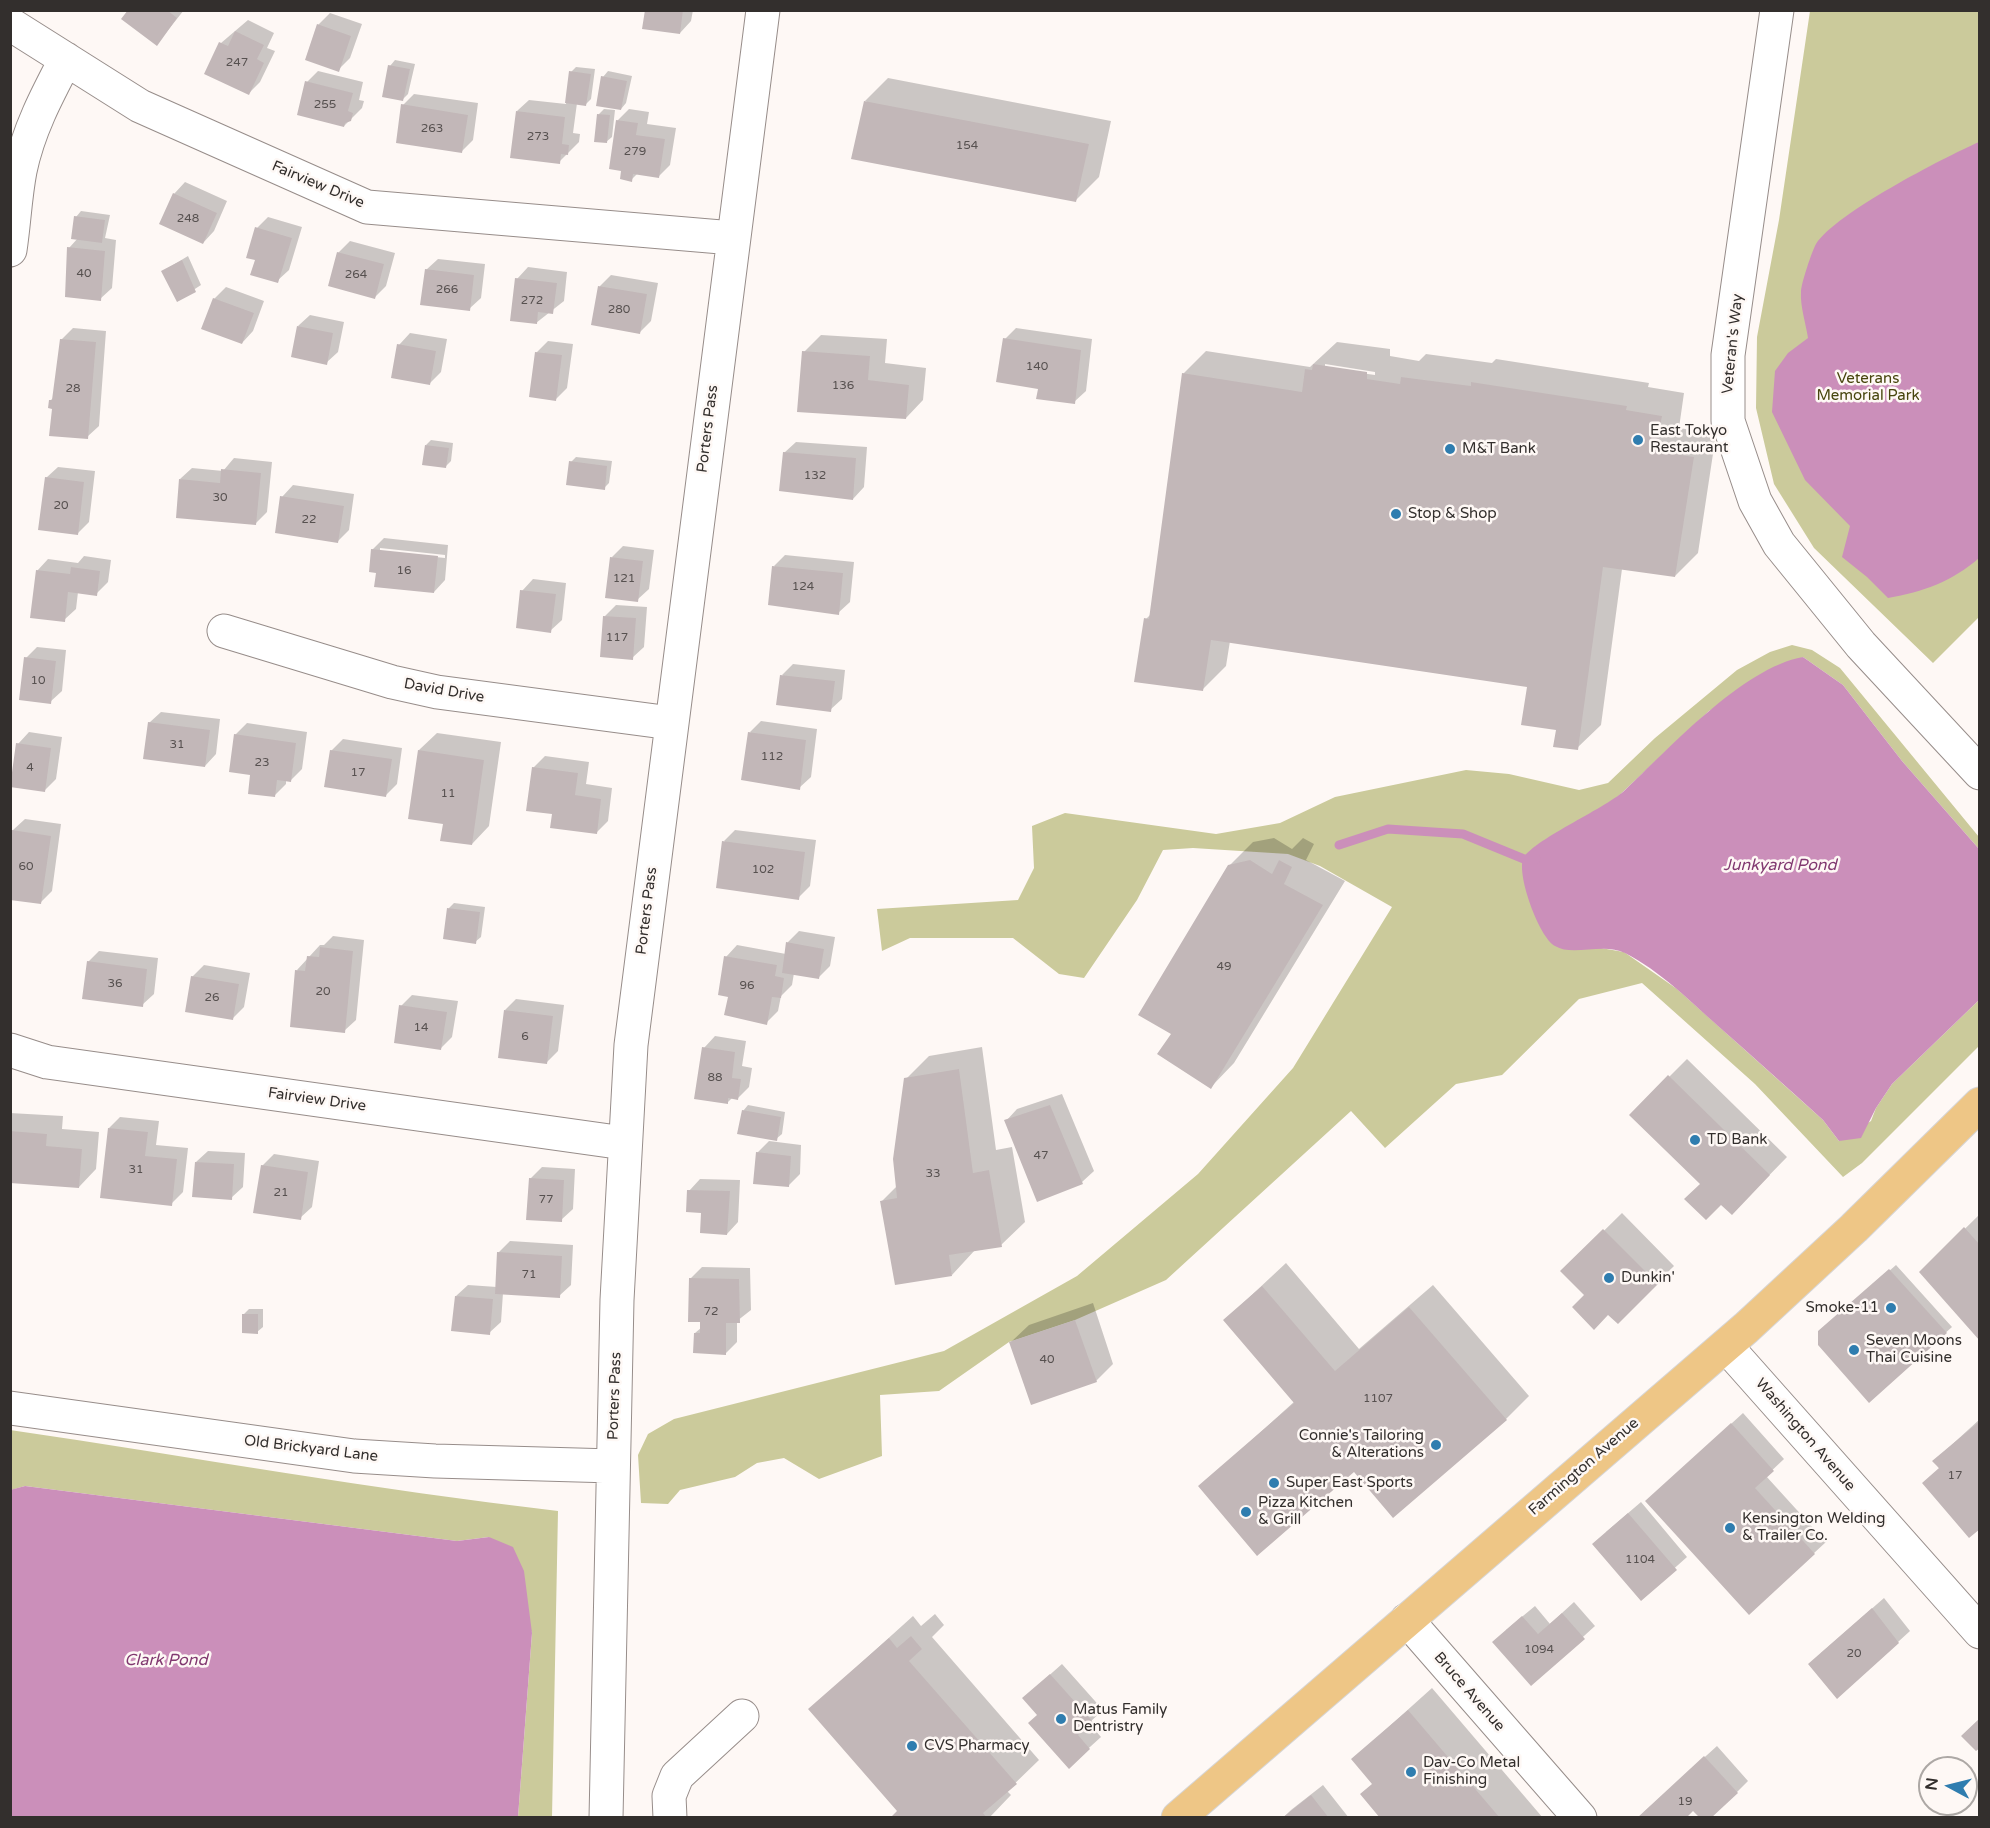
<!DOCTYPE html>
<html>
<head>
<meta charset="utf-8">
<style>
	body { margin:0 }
	#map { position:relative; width:1990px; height:1828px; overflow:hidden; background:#fef8f5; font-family:"Varela Round",sans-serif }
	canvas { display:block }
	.frame { position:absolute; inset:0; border:12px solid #332f2d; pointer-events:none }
	.north { position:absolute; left:1918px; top:1756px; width:60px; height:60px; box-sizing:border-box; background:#fef8f5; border:2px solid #ada8a5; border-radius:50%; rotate:277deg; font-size:16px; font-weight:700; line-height:24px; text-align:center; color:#332f2d }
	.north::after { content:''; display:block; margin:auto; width:21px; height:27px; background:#2f7daf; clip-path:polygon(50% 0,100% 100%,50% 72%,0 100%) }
</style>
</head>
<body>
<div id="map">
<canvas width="1990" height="1828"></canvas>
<div class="frame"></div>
<div class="north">N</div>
</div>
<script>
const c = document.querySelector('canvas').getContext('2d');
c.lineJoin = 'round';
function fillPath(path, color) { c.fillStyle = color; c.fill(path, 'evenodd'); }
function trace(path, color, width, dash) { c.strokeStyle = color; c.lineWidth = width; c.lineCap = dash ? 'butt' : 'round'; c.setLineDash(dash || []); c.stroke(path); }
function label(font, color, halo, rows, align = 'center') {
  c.font = font + ' "Varela Round",sans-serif'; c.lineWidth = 5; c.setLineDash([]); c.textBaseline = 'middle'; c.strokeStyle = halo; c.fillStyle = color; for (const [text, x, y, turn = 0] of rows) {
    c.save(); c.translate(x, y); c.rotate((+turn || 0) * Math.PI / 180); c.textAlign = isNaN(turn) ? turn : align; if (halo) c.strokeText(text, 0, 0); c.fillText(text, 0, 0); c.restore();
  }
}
fillPath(new Path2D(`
	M1810 11H1979V617L1933 663 1814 548 1774 484 1756 408 1757 337 1779 220Z
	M1792 645 1812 650 1840 668 1979 837V849L1902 761 1843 685 1803 657 1709 711 1611 803 1535 847 1524 859 1569 950 1595 947 1624 952 1677 989 1823 1120 1839 1141 1871 1121 1876 1108 1892 1084 1979 1000V1046L1862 1163 1843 1177 1755 1084 1642 983 1579 999 1502 1075 1456 1084 1385 1148 1351 1111 1166 1280 1075 1320 1009 1342 939 1391 880 1395 882 1456 819 1479 784 1458 757 1463 735 1477 680 1490 668 1504 641 1503 638 1455 648 1434 674 1419 944 1351 1077 1276 1198 1174 1293 1068 1392 907 1320 866 1288 854 1193 848 1163 850 1137 900 1084 978 1059 974 1013 938H910L882 951 877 909 1018 900 1034 868 1032 826 1065 813 1216 834 1280 823 1335 797 1466 770 1509 774 1579 790 1608 783 1655 738 1737 670 1770 652Z
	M10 1430C193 1457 375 1490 558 1511L552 1817H518L532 1633 489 1537 457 1541 25 1486 11 1490Z`), '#cbca9b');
fillPath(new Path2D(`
	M1979 142V558C1953 581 1923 592 1888 598L1867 577 1842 557 1850 526 1805 480 1772 412 1775 371 1788 353 1808 338C1806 324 1800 306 1801 292 1801 284 1812 251 1816 244 1836 213 1943 158 1979 142Z
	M1803 657 1843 685 1902 761 1979 849V1000L1892 1084 1876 1108 1861 1138 1839 1141 1823 1120C1788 1088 1753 1057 1718 1026 1689 1000 1660 971 1625 953 1603 942 1573 957 1555 946 1539 937 1517 876 1523 859 1531 841 1604 809 1624 791 1669 749 1742 668 1803 657Z
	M25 1486 457 1541 489 1537 513 1547 524 1571 532 1633 518 1817H11L10 1490Z`), '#cb8fba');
fillPath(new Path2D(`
	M130 10H184L157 44Z
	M646 10H693L691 21 680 33Z
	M330 13 362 24 350 58 338 70 318 25Z
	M248 20 274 33 267 48 275 51 260 82 249 93 206 73 221 43Z
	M395 60 415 64 408 94 403 99 390 66Z
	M576 67 595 69 591 99 586 104 577 103 573 133 580 134 579 142 559 162 517 111 529 100 566 104 571 72Z
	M318 71 363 82 359 100 364 101 362 108 344 126 307 82Z
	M608 71 632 76 626 103 621 109 603 77Z
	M888 78 1111 121 1099 177 1075 201 865 101Z
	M414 94 478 103 473 140 461 152 403 105Z
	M604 109 615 110 612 137 606 142 599 114Z
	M629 109 649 112 647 124 676 128 670 165 659 176 638 173 631 180 622 170 617 121Z
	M185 182 227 201 214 231 203 243 174 194Z
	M81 211 110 215 105 238 116 240 112 288 100 299 69 248 78 238 76 217Z
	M268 217 302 227 289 270 277 281 257 259V228Z
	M350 241 395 253 386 286 375 297 338 253Z
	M188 256 201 285 178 300 163 271Z
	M438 259 485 264 481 298 469 309 426 270Z
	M528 267 567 272 564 301 536 323 517 279Z
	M611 275 658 283 651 321 640 332 593 324 600 286Z
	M226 287 264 301 253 331 242 343 214 299Z
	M310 315 344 322 338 352 326 363 298 326Z
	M73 328 106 331 99 426 87 437 53 407 50 401 54 397 61 340Z
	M1016 328 1092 339 1086 391 1074 402 1039 388 1005 339Z
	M410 333 447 339 441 372 430 383 399 345Z
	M821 335 887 339 885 363 926 368 923 400 906 418 804 352Z
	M548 341 573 344 567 388 556 399 536 353Z
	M1337 342 1390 349V356L1419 361 1426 354 1492 363 1496 359 1649 383 1648 387 1684 393 1679 428 1716 434 1698 553 1675 576 1622 569 1601 725 1577 748 1558 729 1528 686 1230 641 1226 666 1202 690 1146 619 1152 613 1183 374 1206 351 1310 367ZM1325 364 1375 372V375L1325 368Z
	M431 440 453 443 451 461 446 466 426 445Z
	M796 442 867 447 864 487 853 499 784 453Z
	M576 457 612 461 609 483 604 488 571 462Z
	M234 458 272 462 267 512 256 523 180 479 192 468 223 471Z
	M58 467 95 471 89 522 78 533 46 478Z
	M293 485 354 494 349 530 338 541 282 497Z
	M384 538 448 545 445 580 434 592 378 571 372 550ZM380 548 445 555V558L380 551Z
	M623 546 654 550 649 589 637 600 612 557Z
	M785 555 854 562 850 602 838 613 774 566Z
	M84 556 111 560 108 582 96 594 78 592 76 609 64 620 37 571 48 559 78 563Z
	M533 579 566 583 562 620 550 631 522 591Z
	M616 605 647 607 644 647 632 658 605 616Z
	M37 647 66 650 62 691 50 702 26 658Z
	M793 664 845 670 842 699 830 710 782 675Z
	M161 712 220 719 216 754 205 766 149 723Z
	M761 721 817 729 811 777 799 788 750 732Z
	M247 723 307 732 302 769 290 781 286 780V784L274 796 252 773 235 735Z
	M29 732 62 737 56 779 44 791 18 744Z
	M437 733 501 742 489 826 472 844 445 823 419 750Z
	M343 739 402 748 397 784 386 795 331 751Z
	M545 756 589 762 586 784 612 788 608 821 596 833 553 813 533 768Z
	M25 819 61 824 52 891 40 903 10 899 13 830Z
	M735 830 816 840 810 886 798 898 724 841Z
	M1274 838 1292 849 1303 838 1314 844 1306 860 1345 881 1234 1063 1211 1087 1173 1034 1229 866 1253 842Z
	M454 903 485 907 481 937 475 942 445 938 449 908Z
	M799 931 835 937 830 966 819 977 794 973 792 985 781 996 778 1011 766 1023 726 957 737 945 786 954 788 942Z
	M333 936 364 940 356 1020 344 1031 297 970 320 945H324Z
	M99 951 158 958 154 994 142 1005 88 962Z
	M204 965 250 973 244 1007 232 1019 192 977Z
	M412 995 458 1001 452 1037 441 1048 401 1006Z
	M516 999 564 1005 558 1051 547 1062 505 1010Z
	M715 1036 746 1041 742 1066 752 1068 749 1087 738 1098 733 1097 727 1103 704 1048Z
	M982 1047 996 1150 1012 1147 1025 1222 1001 1245 975 1250 952 1275 882 1201 897 1186 906 1079 929 1056Z
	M1687 1059 1787 1157 1749 1196 1702 1184 1631 1115Z
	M1062 1094 1094 1171 1082 1182 1037 1200 1006 1121 1017 1109Z
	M748 1105 785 1112 782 1134 776 1139 743 1111Z
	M10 1113 63 1116 62 1129 99 1132 96 1169 79 1187 10 1182Z
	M120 1117 159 1121 156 1145 188 1148 183 1192 171 1204 109 1128Z
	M769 1141 801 1145 800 1174 788 1186 757 1153Z
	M208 1151 245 1153 243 1187 231 1198 196 1162Z
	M274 1154 319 1161 312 1207 300 1218 262 1166Z
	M542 1167 575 1169 573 1209 561 1220 530 1179Z
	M700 1179 740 1180 738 1222 727 1234 703 1212 689 1191Z
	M1622 1213 1674 1266 1618 1322 1563 1271Z
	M1980 1214V1338L1921 1272Z
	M510 1241 573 1245 571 1285 559 1296 503 1293 501 1322 489 1333 456 1296 468 1285 497 1287 499 1252Z
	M1286 1263 1359 1349 1433 1285 1529 1396 1506 1419 1200 1487 1295 1401 1225 1320Z
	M1896 1265 1952 1327 1869 1401 1823 1329Z
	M702 1267 750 1268 751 1310 737 1321V1342L726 1353 695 1333 702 1327 690 1279Z
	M1093 1303 1113 1364 1096 1381 1011 1342 1029 1325Z
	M249 1309H263V1327L257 1332 244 1314Z
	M1743 1413 1784 1459 1766 1476 1826 1542 1749 1613 1659 1490Z
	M1980 1419V1527L1934 1461Z
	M1641 1502 1687 1557 1641 1598 1606 1532Z
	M1884 1598 1910 1631 1898 1642 1821 1653Z
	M1574 1602 1595 1626 1531 1684 1506 1630 1535 1606 1550 1624Z
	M935 1614 944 1625 932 1637 1039 1760 1007 1791 1011 1795 989 1818H892L899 1811 810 1709 913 1616 921 1626Z
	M1062 1664 1103 1710 1089 1723 1101 1737 1069 1766 1039 1715 1036 1687Z
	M1432 1688 1543 1818H1382L1373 1783 1353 1759Z
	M1717 1746 1748 1781 1737 1792 1644 1812Z
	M1323 1785 1349 1818H1283L1291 1810Z`), '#0003');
trace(new Path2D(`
	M1339 845 1388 829 1463 834 1524 859H1536`), '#cb8fba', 9);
fillPath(new Path2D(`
	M128 10H167L177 18 157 46 121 19Z
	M645 10H683L680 34 642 29Z
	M317 24 351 36 339 72 305 60Z
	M235 31 264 45 257 59 264 63 249 95 204 74 219 42 228 46Z
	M388 65 410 69 403 101 382 97Z
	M569 71 591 74 586 106 565 103Z
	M601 76 627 81 621 110 596 106Z
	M305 81 353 93 348 111 353 113 351 121 345 123 344 127 297 115Z
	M864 101 1089 144 1076 202 851 159Z
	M401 104 468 115 462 153 396 143Z
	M516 111 565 117 562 144 569 145 568 155 561 154 560 164 510 158Z
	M597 114 610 115 607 143 594 142Z
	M616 120 638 123 636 135 665 139 659 178 633 174 632 182 620 179 621 171 609 169Z
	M173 193 217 213 203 244 159 224Z
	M74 216 105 220 102 243 71 239Z
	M255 227 292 238 278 283 250 275 255 260 246 258Z
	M67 247 105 251 101 301 65 297Z
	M337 252 384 264 375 299 328 286Z
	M182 260 196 292 177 302 161 271Z
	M425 269 474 275 470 311 420 305Z
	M515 278 557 283 553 314 538 312 537 324 510 321Z
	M598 286 647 294 640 334 591 325Z
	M213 298 254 313 242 344 201 329Z
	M297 326 333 333 327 365 291 357Z
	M1003 338 1081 350 1075 404 1036 399 1038 389 996 382Z
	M60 339 96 342 88 439 49 436 52 409 48 408 49 400H52Z
	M397 344 436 351 430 385 391 378Z
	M802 351 870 356 868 380 909 385 906 419 797 412Z
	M535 352 562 355 556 401 529 397Z
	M1313 364 1367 372V379L1400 384 1401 377 1471 386V382L1627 406 1626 410 1662 416 1656 451 1694 457 1675 577 1603 567 1578 750 1553 747 1556 730 1521 725 1527 687 1211 640 1203 691 1134 682 1144 618 1149 619 1182 373 1302 392 1305 369 1312 370Z
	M425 445 449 448 446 468 422 465Z
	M783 452 856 458 853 500 779 491Z
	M569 461 607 466 605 490 566 485Z
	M221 469 261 473 256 525 176 518 179 479 220 483Z
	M45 477 84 482 78 535 38 530Z
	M280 496 344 506 338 543 275 533Z
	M371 549 438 556 434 593 374 587 376 573 369 572Z
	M610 557 643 561 638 602 605 598Z
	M772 566 843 573 839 615 768 605Z
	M71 567 100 571 97 596 68 592 65 622 30 618 36 570 70 574Z
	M520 590 556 594 551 633 516 628Z
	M603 616 636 618 633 660 600 657Z
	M24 657 56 661 51 704 19 700Z
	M780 675 835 681 831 712 776 705Z
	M148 722 210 730 205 767 143 759Z
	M748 732 806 740 800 790 741 780Z
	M234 734 296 743 291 782 277 780 275 797 248 794 250 775 229 772Z
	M16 743 51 748 45 792 10 787Z
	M330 750 392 759 386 797 324 787Z
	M418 750 484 760 472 845 440 841 443 824 408 819Z
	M532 767 578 773 575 795 601 799 597 834 550 828 552 814 526 811Z
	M12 830 51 836 41 904 10 900Z
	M722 841 805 852 799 900 716 888Z
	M1250 860 1272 874 1279 860 1292 867 1284 884 1323 905 1211 1089 1157 1054 1171 1034 1138 1015 1228 865Z
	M447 908 480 912 476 944 443 939Z
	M786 942 824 949 819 979 782 973Z
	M320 947 353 951 345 1033 290 1027 295 970 305 971 307 956 319 957Z
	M724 956 777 965 775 976 784 978 781 998 772 997 767 1025 724 1015 728 997 718 995Z
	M87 961 147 969 143 1007 82 999Z
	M191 976 239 984 233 1020 185 1012Z
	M399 1005 447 1012 441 1050 394 1043Z
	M504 1010 553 1016 547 1064 498 1058Z
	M702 1047 735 1052 732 1078 741 1079 738 1100 728 1098V1104L694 1099Z
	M959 1069 973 1173 989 1170 1002 1247 949 1255 952 1276 895 1285 880 1201 897 1198 893 1159 904 1078Z
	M1668 1075 1770 1175 1732 1215 1721 1205 1706 1220 1684 1199 1700 1184 1629 1115Z
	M1050 1105 1083 1184 1037 1202 1004 1120Z
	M742 1110 781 1117 777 1141 737 1134Z
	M108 1128 148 1132 145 1156 177 1159 172 1206 100 1198Z
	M10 1131 47 1134 46 1146 82 1149 79 1188 10 1183Z
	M756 1152 791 1156 789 1187 753 1184Z
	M195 1162 234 1164 232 1200 192 1197Z
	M261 1165 308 1172 301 1220 253 1213Z
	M529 1178 564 1180 562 1222 526 1220Z
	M687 1190 730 1191 727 1235 700 1233 701 1213 686 1212Z
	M1964 1227 1980 1245V1341L1919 1272Z
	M1603 1229 1658 1284 1618 1324 1608 1315 1594 1330 1572 1307 1584 1295 1560 1271Z
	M497 1252 562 1256 560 1298 495 1294Z
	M1889 1269 1947 1333 1869 1403 1818 1345V1331Z
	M689 1278 739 1279 740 1323H726V1355L693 1353 694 1333H700V1322H688Z
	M1262 1286 1335 1371 1409 1307 1507 1420 1393 1518 1354 1472 1257 1556 1198 1486 1294 1403 1223 1320Z
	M455 1296 493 1299 490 1335 451 1331Z
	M242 1314H258V1334L242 1333Z
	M1075 1320 1097 1382 1031 1405 1009 1342Z
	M1980 1421V1529L1969 1538 1922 1483 1939 1468 1932 1461Z
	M1731 1423 1774 1471 1755 1488 1815 1554 1749 1615 1645 1501Z
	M1628 1513 1677 1570 1641 1601 1592 1544Z
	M1872 1608 1899 1643 1837 1699 1808 1664Z
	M1562 1613 1585 1639 1531 1686 1492 1642 1522 1616 1538 1634Z
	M911 1636 922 1649 909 1661 1017 1784 983 1813 987 1818H890L897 1811 808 1709 889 1638 897 1648Z
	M1050 1674 1093 1722 1078 1735 1090 1749 1069 1769 1028 1723 1037 1715 1022 1698Z
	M1408 1710 1500 1818H1380L1360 1794 1372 1784 1351 1759Z
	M1980 1718V1748L1976 1751 1961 1736Z
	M1704 1756 1738 1793 1711 1818H1700L1693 1811 1686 1818H1637Z
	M1311 1795 1329 1818H1282Z`), '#c2b7b8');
const minor = new Path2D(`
	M1777 10 1728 355V421L1755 501 1779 544 1861 645 1980 773
	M10 24 140 106 367 207 733 238
	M10 250C14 224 15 197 20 171 28 131 47 95 66 59
	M224 631 392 682 437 692 671 723
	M10 1050 47 1062 624 1143
	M1726 1346 1980 1632
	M10 1408 354 1456 435 1461 613 1466
	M1407 1620 1580 1818
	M606 1818 617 1300 631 1045 763 10
	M670 1818 669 1796 677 1776 742 1716`);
const major = new Path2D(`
	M1178 1818 1746 1328 1854 1228 1980 1104`);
trace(minor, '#978d8a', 35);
trace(major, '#d6d5d5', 35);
trace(minor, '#fff', 33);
trace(major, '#eec686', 33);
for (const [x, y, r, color] of [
	[1638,440,6,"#2f7daf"],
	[1450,449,6,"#2f7daf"],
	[1396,514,6,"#2f7daf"],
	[1695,1140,6,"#2f7daf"],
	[1609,1278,6,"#2f7daf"],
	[1891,1308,6,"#2f7daf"],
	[1854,1350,6,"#2f7daf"],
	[1436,1445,6,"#2f7daf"],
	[1274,1483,6,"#2f7daf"],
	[1246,1512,6,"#2f7daf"],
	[1730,1528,6,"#2f7daf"],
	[1061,1719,6,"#2f7daf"],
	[912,1746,6,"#2f7daf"],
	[1411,1772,6,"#2f7daf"]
]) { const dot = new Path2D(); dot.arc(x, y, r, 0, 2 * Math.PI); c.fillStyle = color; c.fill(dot); trace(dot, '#fef8f5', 2); }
label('12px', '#575150', null, [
	["247",237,63],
	["255",325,105],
	["263",432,129],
	["273",538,137],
	["154",967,146],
	["279",635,152],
	["248",188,219],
	["40",84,274],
	["264",356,275],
	["266",447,290],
	["272",532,301],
	["280",619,310],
	["140",1037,367],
	["136",843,386],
	["28",73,389],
	["132",815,476],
	["30",220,498],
	["20",61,506],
	["22",309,520],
	["16",404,571],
	["121",624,579],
	["124",803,587],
	["117",617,638],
	["10",38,681],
	["31",177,745],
	["112",772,757],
	["23",262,763],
	["4",30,768],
	["17",358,773],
	["11",448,794],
	["60",26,867],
	["102",763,870],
	["49",1224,967],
	["36",115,984],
	["96",747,986],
	["20",323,992],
	["26",212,998],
	["14",421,1028],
	["6",525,1037],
	["88",715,1078],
	["47",1041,1156],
	["31",136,1170],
	["33",933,1174],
	["21",281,1193],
	["77",546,1200],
	["71",529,1275],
	["72",711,1312],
	["40",1047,1360],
	["1107",1378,1399],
	["17",1955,1476],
	["1104",1640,1560],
	["1094",1539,1650],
	["20",1854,1654],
	["19",1685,1802]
]);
label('15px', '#332f2d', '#fef8f5', [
	["Fairview Drive",318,185,23],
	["Veteran's Way",1733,344,-84],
	["Porters Pass",708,429,-83],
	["David Drive",444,691,10],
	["Porters Pass",647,911,-83],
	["Fairview Drive",317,1100,8],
	["Porters Pass",615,1396,-88],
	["Washington Avenue",1805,1435,49],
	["Old Brickyard Lane",311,1449,7],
	["Farmington Avenue",1584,1467,-41],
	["Bruce Avenue",1469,1692,49]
]);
label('15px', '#47450d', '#fef8f5', [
	["Veterans",1868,379],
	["Memorial Park",1868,396]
]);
label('15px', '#332f2d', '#fef8f5', [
	["East Tokyo",1650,431],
	["Restaurant",1650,448],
	["M&T Bank",1462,449],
	["Stop & Shop",1408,514],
	["TD Bank",1707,1140],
	["Dunkin'",1621,1278],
	["Smoke-11",1879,1308,"right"],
	["Seven Moons",1866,1341],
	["Thai Cuisine",1866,1358],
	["Connie's Tailoring",1424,1436,"right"],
	["& Alterations",1424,1453,"right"],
	["Super East Sports",1286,1483],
	["Pizza Kitchen",1258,1503],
	["& Grill",1258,1520],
	["Kensington Welding",1742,1519],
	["& Trailer Co.",1742,1536],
	["Matus Family",1073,1710],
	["Dentristry",1073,1727],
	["CVS Pharmacy",924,1746],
	["Dav-Co Metal",1423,1763],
	["Finishing",1423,1780]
], 'left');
label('italic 16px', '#813870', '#fef8f5', [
	["Junkyard Pond",1780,866],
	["Clark Pond",166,1661]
]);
</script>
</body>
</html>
